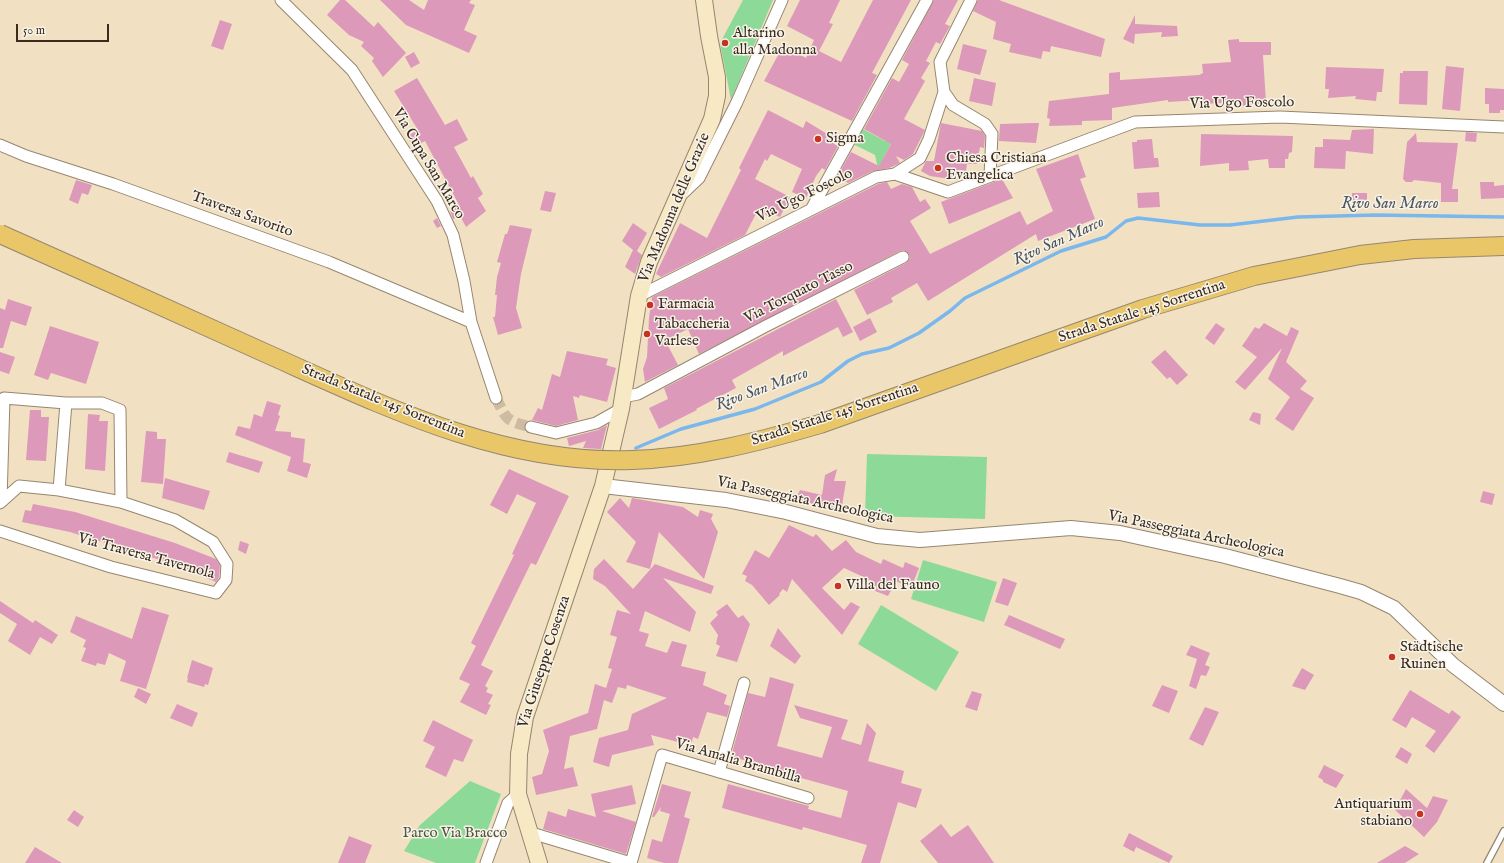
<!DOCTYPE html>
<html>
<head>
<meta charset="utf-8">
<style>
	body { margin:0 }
	#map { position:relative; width:1504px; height:863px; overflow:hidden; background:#f1e1c2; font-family:"IM FELL English",serif }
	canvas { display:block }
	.scale { position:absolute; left:16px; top:24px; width:93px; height:18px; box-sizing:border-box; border:2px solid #3b2a1e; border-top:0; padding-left:5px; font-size:12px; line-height:14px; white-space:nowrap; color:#3b2a1e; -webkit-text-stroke:3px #f7f3e8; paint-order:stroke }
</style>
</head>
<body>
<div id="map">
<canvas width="1504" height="863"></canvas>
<div class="scale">50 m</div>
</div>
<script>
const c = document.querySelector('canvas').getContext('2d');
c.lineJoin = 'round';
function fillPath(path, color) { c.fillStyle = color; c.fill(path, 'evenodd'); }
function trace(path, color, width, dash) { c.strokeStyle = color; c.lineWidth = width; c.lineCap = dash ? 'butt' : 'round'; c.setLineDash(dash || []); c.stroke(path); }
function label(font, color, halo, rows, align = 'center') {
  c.font = font + ' "IM FELL English",serif'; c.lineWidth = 3; c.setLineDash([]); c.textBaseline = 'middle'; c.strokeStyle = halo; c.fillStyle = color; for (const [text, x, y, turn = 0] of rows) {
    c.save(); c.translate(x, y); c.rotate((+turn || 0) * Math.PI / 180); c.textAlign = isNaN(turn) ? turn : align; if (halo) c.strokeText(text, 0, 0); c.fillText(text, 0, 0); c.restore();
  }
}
fillPath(new Path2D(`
	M743 0H773L731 100 720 43Z
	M895 122 901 124 878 169 875 155 851 143 859 127 885 141Z
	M867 454 987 457 985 519 865 516Z
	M923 560 997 582 984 622 911 599Z
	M881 605 959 652 936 691 858 644Z
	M470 781 501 794 475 863H436L404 851 420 825Z`), '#8dda98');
trace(new Path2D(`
	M636 448 681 429 755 409 821 382 848 361 862 354 889 348 919 333 950 311 965 298 1061 251 1106 237 1126 221 1138 218 1200 225H1230L1298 217 1376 215 1504 217`), '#7ab7ed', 3.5);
fillPath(new Path2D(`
	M340 0H345L374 27 378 22 406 53 383 77 372 61 374 58 361 46 364 42 349 35 327 15Z
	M380 0H409L424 10 428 0H471L469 3 475 5 464 30 477 36 469 53 406 25Z
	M800 0H840L829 23 833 24 819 51 841 62 873 0H911L872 73 877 75 852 121 764 81 783 46 806 58 814 40 787 26Z
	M934 0H958L945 24 950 26 940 44 936 42 926 61 930 63 921 78 925 81 904 119 925 130 913 154 904 160 896 156 900 163 898 164 889 168 873 171 848 183 837 177 851 152 879 166 891 144 864 129 892 78 899 82 909 64 902 60Z
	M978 0H999L1105 39 1101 57 1051 46 1050 52 1043 51 1041 59 1009 52 1011 44 993 39 996 22 973 11Z
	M1135 15V24L1177 26 1178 36 1161 37 1162 32 1135 34 1134 44 1123 39Z
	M220 20 232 24 223 50 211 46Z
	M1239 39V42H1271V55H1263L1266 103 1241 106 1240 102 1201 104 1200 100 1168 102V100L1112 108V120L1082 121V125L1049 126 1050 119 1047 118 1049 101 1109 94V73L1120 72V80L1199 75 1203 73 1202 64 1231 62 1228 40Z
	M963 44 987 50 980 75 957 69Z
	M414 52 420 63 411 68 405 57Z
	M1446 66 1464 68 1460 111 1442 109Z
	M1326 67 1384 69 1382 92H1377L1376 101 1355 99 1356 96 1328 98 1329 89H1325Z
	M1403 71H1428L1427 105 1399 104 1400 73H1403Z
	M417 78 445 125 457 119 468 140 454 147 471 178 473 176 483 194 478 198 486 211 466 227 460 216 453 219 450 211 459 205 425 141 413 147 407 136 418 130 394 91Z
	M974 78 996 83 992 106 969 101Z
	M1485 88 1504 89V110H1500V113H1489V104H1485Z
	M768 110 803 128 806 121 837 140 834 144 838 146 825 170 822 168 816 176 806 198 792 192 802 169 771 154 767 161 765 159 755 179 790 197 780 217 770 212 768 216 758 210 745 235 661 277 656 274 680 223 707 238 741 170 739 168Z
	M941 123 982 131 985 136 984 148 980 147 977 164H967L966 171 958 170 957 180 930 176 921 171 926 161H934Z
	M1033 123H1039L1036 143 999 141 1000 124Z
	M1374 129 1373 154 1346 151 1345 169 1314 168 1315 147H1323V139L1350 140 1352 130Z
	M1466 132 1477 133 1476 142 1465 141Z
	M1416 133 1417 142 1458 143 1452 189H1458V202H1441V183L1414 180 1412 182H1406L1403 179 1407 142Z
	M1201 134 1293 136 1292 152 1289 153 1288 159H1285V168H1269L1268 159 1248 161 1249 170 1229 171V163L1200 166Z
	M1152 139 1154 158H1158L1159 167 1134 169 1132 142H1137V140Z
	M1078 154 1086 177 1080 179 1095 219 1038 241 1036 234 928 301 917 283 891 298 893 302 867 315 854 290 906 263 910 258 909 254 904 250 900 251 699 354 688 329 665 340 678 365 645 382 643 369 647 357 649 318 652 297 878 184 887 182 891 189 902 184 912 187 920 202 925 199 931 208 910 221 930 254 1020 211 1027 225 1053 211 1036 169Z
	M1002 179 1013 198 949 224 941 202Z
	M76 180 92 185 88 195 82 193 78 204 69 200Z
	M1480 182H1494V186L1504 185V198L1481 199Z
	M545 191 556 193 551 212 540 210Z
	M1159 192 1160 207 1138 208 1137 193Z
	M1352 193H1367V205H1352Z
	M437 218 441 226 437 228 433 221Z
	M633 223 647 233 637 251 642 255 635 274 625 267 633 250 622 241Z
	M510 225 532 229 521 274 516 308 522 328 498 335 493 317H495L497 295H495L497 277 501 263 497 262 505 234H507Z
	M8 299 32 307 26 326 11 321 3 348H0V308L5 310Z
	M836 299 853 332 843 337 838 327 783 356V351L732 380 736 388 696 409 697 410 659 429 649 408 668 399 664 388Z
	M870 318 877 332 860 341 853 327Z
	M1216 323 1225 329 1214 345 1205 338Z
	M1264 323 1287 336 1291 327 1299 331 1286 362 1307 381 1300 389 1314 398 1293 431 1275 419 1290 397 1268 379 1282 348 1245 390 1235 382 1257 357 1242 346 1255 327 1259 329Z
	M50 326 99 342 86 384 51 373 48 380 34 375Z
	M1165 350 1188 375 1177 385 1170 377 1167 379 1151 362Z
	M567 351 608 359 606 365 616 368 607 402 580 395 579 398 573 396 578 420 556 426 532 420 538 408 542 410 552 374 560 377Z
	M0 352 15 357 9 374 0 371Z
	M267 401 281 405 278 415 280 416 275 431 291 432V437L305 439 303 462 311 464 307 478 287 471 291 457 235 435 238 426 250 429 254 414 262 417Z
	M30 410H41V417H49L46 461 26 460Z
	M1253 412 1261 414 1260 425 1249 420Z
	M88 414 100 415 99 421H108L105 471 85 469Z
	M607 425 601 449 583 448 586 441 569 446 567 438 598 430Z
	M146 431 157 432V439H166L163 484 141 482Z
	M229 452 263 462 259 473 226 462Z
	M509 469 569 496 536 565 531 563 481 665 493 671 485 686 488 688 486 692 493 695 488 704 491 705 486 715 460 702 470 684 459 679 476 646 471 643 514 555 512 554 536 503 517 494 507 514 490 505Z
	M837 469 834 481H846L841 512 823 508 796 498 800 490 822 495 825 475Z
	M165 478 210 491 204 510 162 498Z
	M1483 491 1495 494 1492 505 1480 502Z
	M620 498 629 508 632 498 683 507 698 517 700 510 713 514 711 519 718 532 704 579 659 532 650 569 626 562 636 542 607 512Z
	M33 504 75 512 175 543 216 559 220 565 219 577 216 582 173 564 70 532 22 522 25 510 31 511Z
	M789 525 813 537 816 534 832 551 846 540 856 552 881 564 883 559 903 568 905 562 919 568 911 588 896 581 888 596 875 591 877 587 871 584 872 581 844 568 822 588 844 610 851 602 860 607 842 635 792 579 787 592 783 589 779 594 780 595 769 605 752 585 745 581 747 576 742 574 755 550 769 558Z
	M240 541 249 544 246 554 238 550Z
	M604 559 633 589 655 564 714 586 711 594 663 578 696 612 690 632 645 611 639 631 649 634 645 646 667 653 672 641 687 645 681 666 706 672 703 685 727 695 724 704 730 706 727 717 707 712 698 739 693 737 692 742 683 739 682 743 651 735 654 745 612 755 609 767 593 762 599 738 628 730 632 714 667 698 627 685 626 689 618 687 612 703 604 700 597 729 570 736 564 769 573 767 578 786 536 795 532 777 542 774 549 751 543 730 588 713 595 684 606 688 612 669 608 668 617 637 610 635 617 610 631 614 605 586 593 579 594 569Z
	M1003 578 1017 583 1008 606 995 602Z
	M0 601 33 623 35 620 58 635 52 644 40 637 30 655 8 641 17 624 0 613Z
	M727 604 738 618 743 615 750 624 737 662 716 656 720 646 716 644 718 635 710 623 718 615 716 612Z
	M142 607 169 615 146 689 120 681 126 661 109 653 105 665 97 663 96 666 81 661 86 648 83 647 86 640 70 632 76 616 132 639Z
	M1009 615 1065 639 1060 649 1004 625Z
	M778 628 801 656 795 664 770 646Z
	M1191 645 1210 653 1205 665 1210 667 1206 676 1201 675 1196 689 1189 686 1197 659 1186 655Z
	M192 660 213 668 208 685 205 684 204 687 187 682 188 678H187Z
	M1302 668 1314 675 1305 690 1292 686Z
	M770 677 794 684 777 746 822 758 832 727 800 718 794 705 848 720 841 739 861 745 867 723 876 733 868 761 904 771 901 783 922 789 916 808 898 802 880 863H861L867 845 803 827 802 830 722 808 728 784 809 806 808 809 841 818 848 791 747 763 748 761 731 757 748 693 765 697Z
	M1162 685 1178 691 1169 713 1152 706Z
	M138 688 151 694 146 704 134 697Z
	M1410 690 1449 714 1452 710 1461 717 1434 753 1425 746 1436 731 1412 717 1406 728 1392 720Z
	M972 691 982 694 977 711 965 707Z
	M177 704 198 713 192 727 170 718Z
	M1205 707 1219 712 1203 746 1189 739Z
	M433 720 473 740 463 762 454 759 446 777 425 767 435 747 423 741Z
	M1401 747 1412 754 1407 764 1395 757Z
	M1324 765 1344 775 1336 788 1323 782V780L1318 777Z
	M662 784 691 792 684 817 690 819 678 863H664L647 858 652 839 662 842 670 814 660 811 661 807 654 817H652Z
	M632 785 636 804 602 811 636 822 626 854 543 829 548 811 566 817 568 809 596 817 591 794Z
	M1406 789 1427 808 1433 796 1448 800 1437 822 1424 837 1395 810Z
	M74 810 84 817 78 827 67 820Z
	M941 824 951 837 968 825 994 863H938L920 841Z
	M1129 833 1173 856 1169 863 1136 847 1134 852 1123 846Z
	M349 836 372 845 365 863H338Z
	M1405 846 1419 854 1405 863H1377Z
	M35 847 62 863H25Z`), '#dd99ba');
trace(new Path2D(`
	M496 398C507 420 506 421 531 427`), '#cdbca1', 11, [11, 5.5]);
const service = new Path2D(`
	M1487 863 1504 831`);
const minor = new Path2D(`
	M281 0 352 70 437 201 453 235 464 281 471 322 496 398
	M971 0 940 62 944 92 953 105 985 124 992 134 990 176
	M0 145 26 156 113 184 329 262 471 322
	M895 174 920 158 929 139 944 92
	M681 195 699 178 737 102 782 0
	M812 208 927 0
	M639 296 876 177 895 174 948 192 1135 122 1280 117 1504 127
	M623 397 638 394 766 326 903 257
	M531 427 556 433 596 423 621 409
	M59 490 66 403H102L120 410 121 502
	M1 501 4 398 66 403
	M0 503 19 486 59 490 121 502 175 520 213 542 227 564 226 580 216 593 111 567 0 531
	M719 772 744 683
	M528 832 631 863 662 755 808 798
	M486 863 508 803 518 794`);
const tertiary = new Path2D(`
	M603 486 726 500 786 512 877 536 920 540 1071 528 1120 533 1225 556 1340 586 1361 592 1394 608 1453 665 1504 704`);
const secondary = new Path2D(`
	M539 863 518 794 519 754 525 717 603 486 621 409 639 296 649 262 712 119 717 96V77L709 36 704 0`);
trace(service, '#968670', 8);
trace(minor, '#968670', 13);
trace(tertiary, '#968670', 16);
trace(secondary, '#968670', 18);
trace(service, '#fff', 5.5);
trace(minor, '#fff', 11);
trace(tertiary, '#fff', 14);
trace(secondary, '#f6e9c3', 16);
const trunkBridge = new Path2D(`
	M0 234C88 273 175 312 263 352 380 404 500 465 632 460 696 458 758 442 820 424L1143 309 1254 276 1360 255 1414 249 1504 246`);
trace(trunkBridge, '#968670', 20, []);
trace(trunkBridge, '#e9c769', 18);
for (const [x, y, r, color] of [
	[725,43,4,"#c8321e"],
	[818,139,4,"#c8321e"],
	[938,168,4,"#c8321e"],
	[650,305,4,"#c8321e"],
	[647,334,4,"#c8321e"],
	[838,586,4,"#c8321e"],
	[1392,657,4,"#c8321e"],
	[1420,814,4,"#c8321e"]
]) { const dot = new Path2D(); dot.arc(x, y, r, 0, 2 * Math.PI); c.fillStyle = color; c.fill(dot); trace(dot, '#f7f3e8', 1.5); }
label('15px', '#3b2a1e', '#f7f3e8', [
	["Altarino",733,34],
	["alla Madonna",733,51],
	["Sigma",826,139],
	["Chiesa Cristiana",946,159],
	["Evangelica",946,176],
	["Farmacia",658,305],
	["Tabaccheria",655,325],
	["Varlese",655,342],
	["Villa del Fauno",846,586],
	["Städtische",1400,648],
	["Ruinen",1400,665],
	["Antiquarium",1412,805,"right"],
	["stabiano",1412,822,"right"]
], 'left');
label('15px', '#3b2a1e', '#f7f3e8', [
	["Via Ugo Foscolo",1242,104,-1],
	["Via Cupa San Marco",428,164,59],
	["Via Ugo Foscolo",805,196,-26],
	["Via Madonna delle Grazie",675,208,-67],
	["Traversa Savorito",242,215,20],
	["Via Torquato Tasso",799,293,-27],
	["Strada Statale 145 Sorrentina",1142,312,-18],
	["Strada Statale 145 Sorrentina",383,402,22],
	["Strada Statale 145 Sorrentina",835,415,-18],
	["Via Passeggiata Archeologica",805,501,12],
	["Via Passeggiata Archeologica",1196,535,12],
	["Via Traversa Tavernola",146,557,15],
	["Via Giuseppe Cosenza",545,662,-72],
	["Via Amalia Brambilla",738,762,16]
]);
label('15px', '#50563c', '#f7f3e8', [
	["Parco Via Bracco",455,834]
]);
label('italic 16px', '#4e545c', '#f7f3e8', [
	["Rivo San Marco",1390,205],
	["Rivo San Marco",1059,242,-24],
	["Rivo San Marco",762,390,-20]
]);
</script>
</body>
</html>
